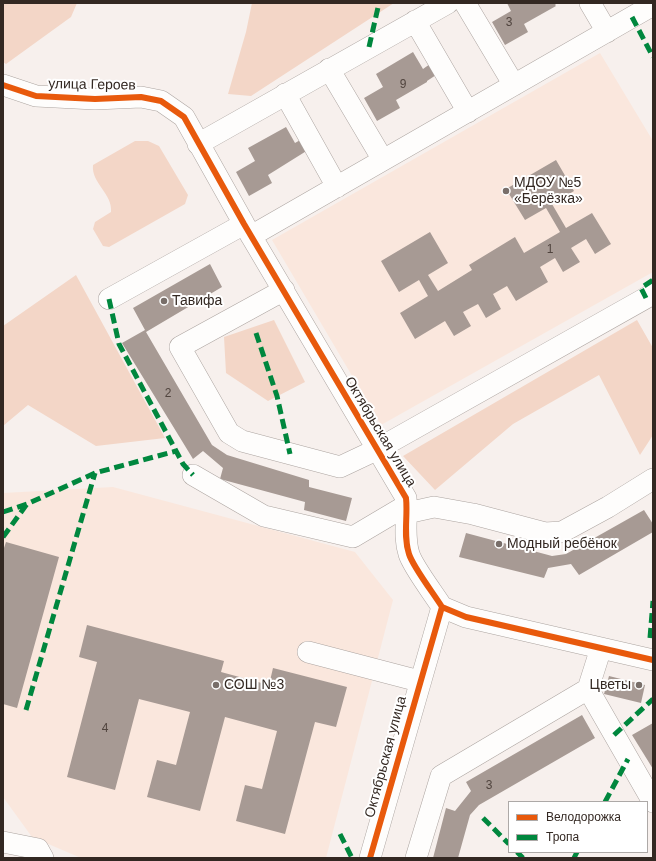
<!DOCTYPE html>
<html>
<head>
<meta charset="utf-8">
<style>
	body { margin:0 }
	#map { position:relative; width:656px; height:861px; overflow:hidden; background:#f7f0ed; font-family:Arial,sans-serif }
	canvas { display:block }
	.frame { position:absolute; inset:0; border:4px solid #332822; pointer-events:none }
	.legend { position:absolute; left:508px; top:801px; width:140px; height:52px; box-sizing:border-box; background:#fff; border:1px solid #ada9a7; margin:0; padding:5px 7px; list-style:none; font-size:12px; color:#332822 }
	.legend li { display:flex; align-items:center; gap:8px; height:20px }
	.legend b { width:20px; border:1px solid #ada9a7 }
</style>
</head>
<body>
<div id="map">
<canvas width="656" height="861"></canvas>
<div class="frame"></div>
<ul class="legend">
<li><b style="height:5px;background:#e8590c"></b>Велодорожка</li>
<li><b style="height:5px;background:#00873e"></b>Тропа</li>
</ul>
</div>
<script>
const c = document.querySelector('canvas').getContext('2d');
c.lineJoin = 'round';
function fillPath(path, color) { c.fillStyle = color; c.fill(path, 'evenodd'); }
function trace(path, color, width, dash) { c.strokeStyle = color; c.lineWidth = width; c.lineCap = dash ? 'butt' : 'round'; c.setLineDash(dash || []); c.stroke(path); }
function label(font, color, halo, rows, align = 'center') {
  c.font = font + ' Arial,sans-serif'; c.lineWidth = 4; c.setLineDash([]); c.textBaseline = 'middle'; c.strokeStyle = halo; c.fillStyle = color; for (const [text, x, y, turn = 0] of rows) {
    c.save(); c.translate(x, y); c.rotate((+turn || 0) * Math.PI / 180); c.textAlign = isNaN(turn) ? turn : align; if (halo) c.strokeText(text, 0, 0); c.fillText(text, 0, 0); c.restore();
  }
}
fillPath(new Path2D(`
	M600 53 653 141V272L381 425 272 240Z
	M113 487 355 552 393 600 326 858H81L32 837 3 797V493Z`), '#fae7dd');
fillPath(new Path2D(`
	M3 3H77L71 17 6 64 3 62Z
	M252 3H394L251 96 228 94 246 32Z
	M135 141H148L159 146 188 195 185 204 109 247 103 246 93 229 95 222 111 212C113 194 91 183 93 165Z
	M76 275 165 438 96 446 28 405 3 426V326Z
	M274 320 305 382 268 401 226 373 224 337Z
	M637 320 653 348V435L640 455 599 375 513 424 435 490 403 456Z`), '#f3d6c7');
fillPath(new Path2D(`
	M507 3H557L555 5 556 6 524 24 528 32 505 45 492 22 511 11Z
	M413 52 423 69 430 64 436 75 427 81V82L396 100 400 108 377 121 364 98 383 87 376 74Z
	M286 127 295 143 302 139 308 150 268 175 272 183 249 196 236 172 255 161 248 148Z
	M556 160 574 191 552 204 566 228 592 213 611 244 595 254 586 239 571 248 580 262 563 272 555 258 540 267 548 282 516 301 507 286 493 294 501 309 486 318 478 304 463 312 471 326 454 336 445 321 415 339 400 313 428 296 419 280 399 292 381 261 430 232 448 263 428 275 438 291 472 270 469 265 515 237 524 253 560 232 546 208 525 220 506 189Z
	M210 264 222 287 146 332 212 445 227 455 309 480V487L352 498 346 521 304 510 305 502 220 479 223 468 203 451 193 459 122 343 145 330 133 308Z
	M644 510 653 524V532L579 575 571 564 548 568 544 578 459 557 466 533 552 556 566 554Z
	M6 542 59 557 17 708 3 704V551Z
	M87 625 224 661 221 672 269 685 273 668 347 687 336 727 315 722 285 834 236 821 245 785 262 789 277 731 225 717 200 811 147 797 157 760 176 765 190 712 139 699 115 790 67 777 97 662 79 657Z
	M609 676 645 685 641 703 604 694Z
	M582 715 595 738 479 805 470 815 458 858H433L446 808 455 811 471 791 466 782Z
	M653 723V769L632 735Z`), '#a79a94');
const minor = new Path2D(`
	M465 3 514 85
	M590 3 607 32
	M415 21 468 112
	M329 69 383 160
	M3 85 36 96 95 99 141 97 161 101 184 117 244 224 406 498C408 516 403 536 409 554 413 567 434 594 442 607L370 858
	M285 94 337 187
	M198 144 448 3
	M251 236 653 5
	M284 290 180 347 229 433 242 441 340 467 376 450 653 294
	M109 299 244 224
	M193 475 264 516 353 537 407 505
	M407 513 434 507 473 514 545 533 562 532 608 507 653 479
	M442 607 466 617 653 660
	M308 652 419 681
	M588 689 653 802
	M3 842 38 849 43 858
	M416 858 441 776 588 689 601 648`);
trace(minor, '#aca4a0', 22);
trace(minor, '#fefdfc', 21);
trace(new Path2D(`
	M632 17 653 57
	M369 47 379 3
	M646 298 641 288 653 280
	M109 299 119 344 183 464 193 475
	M256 333 277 396 290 454
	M3 512 27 504 95 473 176 451
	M3 537 27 504
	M650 638 653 601
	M26 710 95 473
	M614 735 653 699
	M605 802 628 759
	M483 818 509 844
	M340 834 352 858
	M517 852 523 858
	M574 858 577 852`), '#00873e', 5, [10, 5]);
trace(new Path2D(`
	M3 85 36 96 95 99 141 97 161 101 184 117 244 224 406 498C408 516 403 536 409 554 413 567 434 594 442 607L370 858
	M442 607 466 617 653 660`), '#e8590c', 6);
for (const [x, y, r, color] of [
	[506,191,4,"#786e69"],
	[164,301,4,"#786e69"],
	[499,544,4,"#786e69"],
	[216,685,4,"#786e69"],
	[639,685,4,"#786e69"]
]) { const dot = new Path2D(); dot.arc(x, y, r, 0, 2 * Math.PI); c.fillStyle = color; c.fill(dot); trace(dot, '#fff', 1.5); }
label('12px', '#50443e', null, [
	["3",509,23],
	["9",403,85],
	["1",550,250],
	["2",168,394],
	["4",105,729],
	["3",489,786]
]);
label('14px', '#332822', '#fff', [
	["улица Героев",92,85,1],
	["Октябрьская улица",380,432,59],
	["Октябрьская улица",386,757,-75]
]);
label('14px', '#332822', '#fff', [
	["МДОУ №5",514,183],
	["«Берёзка»",514,199],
	["Тавифа",172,301],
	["Модный ребёнок",507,544],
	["СОШ №3",224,685],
	["Цветы",631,685,"right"]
], 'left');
</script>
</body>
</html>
